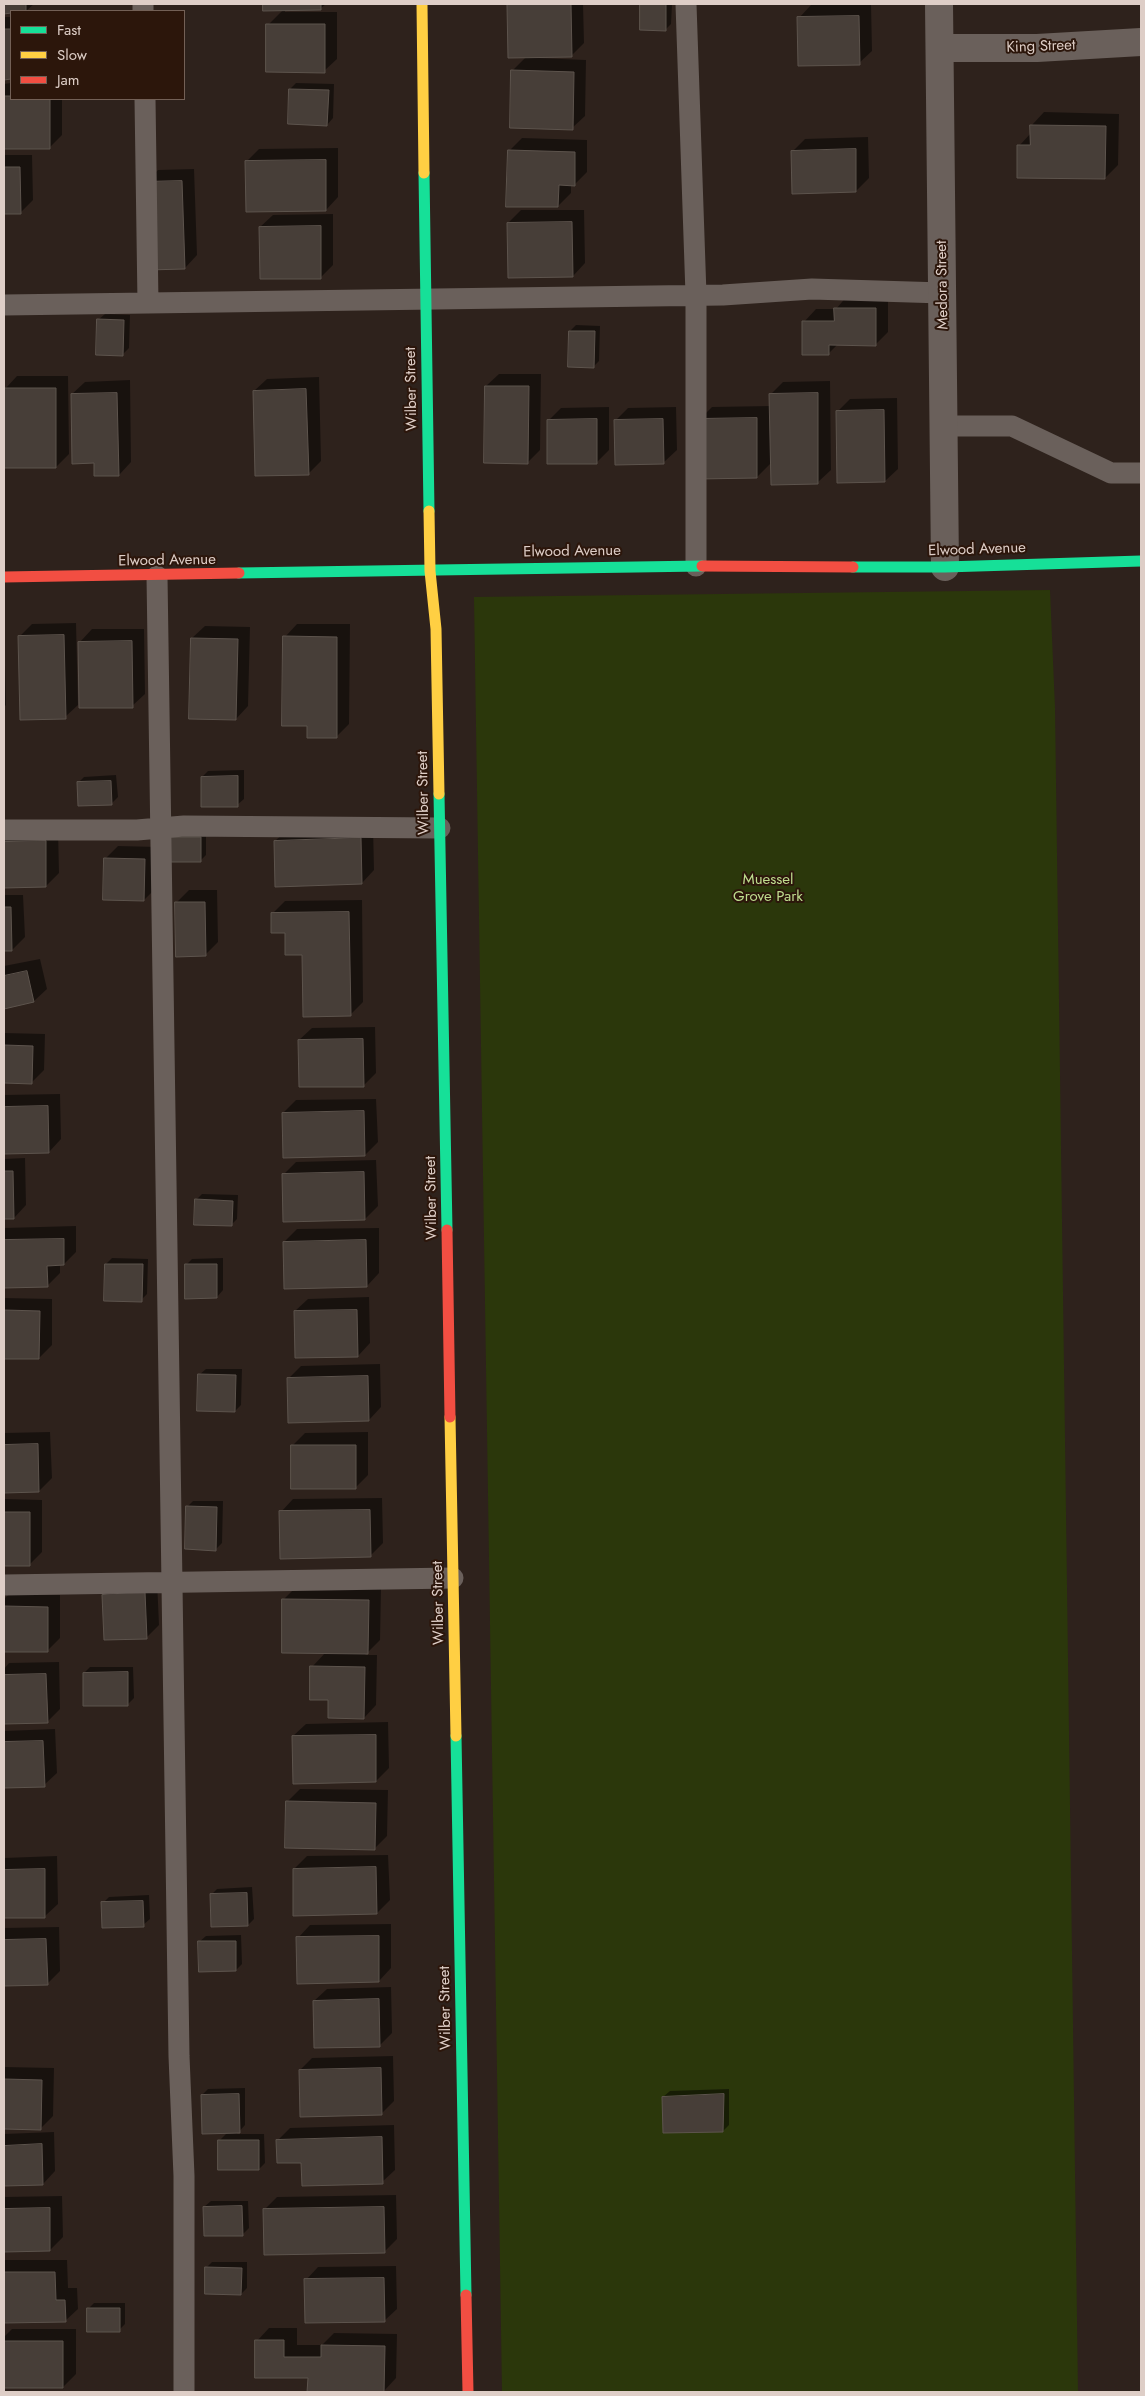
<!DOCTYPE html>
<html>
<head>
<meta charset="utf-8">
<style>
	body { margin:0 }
	#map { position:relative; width:1145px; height:2396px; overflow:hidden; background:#2e221c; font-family:Jost,sans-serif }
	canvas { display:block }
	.frame { position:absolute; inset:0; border:5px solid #decec7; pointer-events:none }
	.legend { position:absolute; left:10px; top:10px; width:175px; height:90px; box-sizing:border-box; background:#2c160b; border:1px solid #736056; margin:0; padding:6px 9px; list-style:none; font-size:15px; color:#decec7 }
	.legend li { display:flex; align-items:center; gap:10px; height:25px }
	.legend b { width:25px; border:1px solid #736056 }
</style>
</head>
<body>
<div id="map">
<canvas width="1145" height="2396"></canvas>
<div class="frame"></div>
<ul class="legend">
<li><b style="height:6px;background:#16e098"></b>Fast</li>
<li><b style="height:6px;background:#ffcf43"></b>Slow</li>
<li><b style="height:6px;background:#f24e42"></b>Jam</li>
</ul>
</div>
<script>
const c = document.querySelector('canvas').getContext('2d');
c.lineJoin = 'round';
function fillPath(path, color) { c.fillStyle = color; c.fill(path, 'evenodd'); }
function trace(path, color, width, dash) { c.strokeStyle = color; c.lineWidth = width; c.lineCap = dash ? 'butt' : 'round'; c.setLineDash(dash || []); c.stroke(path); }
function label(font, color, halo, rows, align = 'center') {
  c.font = font + ' Jost,sans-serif'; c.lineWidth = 4; c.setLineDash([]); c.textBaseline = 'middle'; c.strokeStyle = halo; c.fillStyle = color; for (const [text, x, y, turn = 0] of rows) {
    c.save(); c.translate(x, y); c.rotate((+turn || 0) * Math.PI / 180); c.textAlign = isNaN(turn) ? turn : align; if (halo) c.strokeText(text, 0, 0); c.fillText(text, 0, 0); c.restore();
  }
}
fillPath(new Path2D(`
	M1050 590 1055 708 1078 2392H502L474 597Z`), '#2b370b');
fillPath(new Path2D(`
	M4 4H34L26 11 4 12Z
	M264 4H326L320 9 285 10V12H337V59L324 71 268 25 283 10H264Z
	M511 4H583L584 43 571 56H537V58L586 60 585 116 572 128 512 71 527 56 508 6Z
	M641 4H672L671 24 665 30 641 29Z
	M871 4 872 51 859 63 799 18 811 5Z
	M4 17H11V78H4Z
	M11 83V99H62V135L50 147 4 148V84Z
	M296 83 334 84 333 118 327 125 290 89Z
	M1044 112 1119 114 1118 165 1105 178 1019 146 1031 133 1032 125Z
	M868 137 869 178 856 191 793 151 805 139Z
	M522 138 587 140V172L574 185 571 184V193L558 206 509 151Z
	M338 148V197L326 210 246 162 259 149Z
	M4 155H32L33 200 20 213H4Z
	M194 169 197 255 185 268 145 183 158 170Z
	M521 210H584L585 263 573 276 508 223Z
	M333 214V265L320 278 260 227 273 215Z
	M848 295H888V332L875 345 838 344 828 354 804 322 816 309H836Z
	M105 314 130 315 129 348 122 355 98 320Z
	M576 325 600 326 599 361 593 367 570 331Z
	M499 374H541L540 450 528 462 486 386Z
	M17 376H68L69 454 56 467 5 389Z
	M319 377 321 461 308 474 254 391 267 379Z
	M130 380 131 462 119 475 96 462 72 394 85 382Z
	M830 381 831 470 818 482 772 462 757 477 699 420 712 407 771 406V394L783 382Z
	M897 398 898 469 885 481 838 411 850 399Z
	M609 407V450L596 463 548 421 561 408Z
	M676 407 677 450 664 462 615 421 628 408Z
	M76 623 78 705 65 717 19 637 32 624Z
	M297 624H350L349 724 336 737 285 637Z
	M4 626 6 705 4 707Z
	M205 626 250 627 248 706 236 719 192 638Z
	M92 629H144L145 694 132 706 80 642Z
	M244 770V799L237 805 202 777 208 771Z
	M116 775 118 797 111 804 78 783 84 777Z
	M373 826 374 870 362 883 275 841 288 829Z
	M58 829 59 873 46 886 4 887V830Z
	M206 831V855L200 861 170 837Z
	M118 846 158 847 157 887 144 900 105 859Z
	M189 890H217L218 942 205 955 176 903Z
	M4 895H23L25 937 12 950H4Z
	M362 900 363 1002 350 1015 272 914 285 901Z
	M40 959 47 989 34 1001 4 1008V966Z
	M375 1027 376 1073 363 1086 299 1040 312 1028Z
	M4 1033 45 1034 44 1070 31 1083 4 1082Z
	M60 1094 61 1139 49 1152 4 1153V1095Z
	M376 1099 378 1142 365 1155 283 1113 296 1100Z
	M25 1158 26 1205 14 1218H4V1159Z
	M376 1160 378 1206 365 1219 283 1175 296 1162Z
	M202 1194 238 1195 237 1219 231 1225 196 1200Z
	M76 1226V1252L64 1264H60V1273L47 1286H4V1228Z
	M379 1228V1273L367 1286 284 1242 297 1229Z
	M112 1258 148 1259 147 1294 141 1300 106 1264Z
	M223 1258V1290L217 1297 186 1265 192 1259Z
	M369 1297 370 1343 358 1356 295 1311 308 1299Z
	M4 1298 52 1299V1345L39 1358H4Z
	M380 1364 381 1407 369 1420 288 1379 301 1366Z
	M206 1369H242L241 1405 235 1411 199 1375Z
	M50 1432 52 1478 39 1491 4 1492V1433Z
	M368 1432V1475L356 1487 292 1446 305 1433Z
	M382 1498 383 1543 370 1556 281 1512 293 1499Z
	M4 1499 42 1500V1552L29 1565 4 1564Z
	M193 1501H223L222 1543 216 1549 187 1507Z
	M157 1580 159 1625 147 1637 103 1595 116 1582Z
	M296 1587 381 1588 380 1640 365 1655H377L376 1705 364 1718 312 1667 326 1652 284 1599Z
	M9 1594 60 1595V1638L47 1651 4 1650V1599Z
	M59 1662 60 1709 47 1722 4 1723V1669L9 1663Z
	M90 1667H133L134 1698 127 1705 84 1673Z
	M388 1722 389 1768 376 1781 293 1736 306 1724Z
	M55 1729 57 1773 44 1785 4 1787V1731Z
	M300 1789 388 1790 387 1836 375 1848 287 1802Z
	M388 1855 390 1900 377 1913 294 1869 307 1856Z
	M57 1856 58 1904 45 1916 4 1917V1858Z
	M252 1887 254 1919 248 1925 211 1895 217 1889Z
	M149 1895 150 1919 143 1925 103 1903 109 1897Z
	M391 1924V1968L379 1981 298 1938 310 1925Z
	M59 1927 60 1971 47 1984 4 1985V1928Z
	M241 1935 242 1964 236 1970 199 1942 206 1936Z
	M391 1987 392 2033 380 2045 314 2001 327 1989Z
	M393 2056 394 2101 381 2114 300 2070 312 2058Z
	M4 2067 54 2068 53 2116 40 2129 4 2128Z
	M245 2088V2125L237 2134H264L265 2163 259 2169 220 2140 228 2132 202 2095 208 2089Z
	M729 2089V2125L723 2131 663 2097 670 2091Z
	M394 2125 395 2170 382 2182 302 2162 277 2141 290 2128Z
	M54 2132 55 2171 43 2184 4 2185V2134Z
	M396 2195 397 2239 384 2252 264 2210 277 2197Z
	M62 2196 63 2237 50 2250 4 2251V2197Z
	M211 2201H248L249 2228 243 2234 204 2207Z
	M4 2260H67L68 2288H77L78 2309 65 2321 4 2322Z
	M212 2262H247V2288L241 2294 206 2268Z
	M396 2266 397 2309 384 2321 306 2280 318 2267Z
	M94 2303H125V2324L119 2330 88 2309Z
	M269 2328H297V2345H322L334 2333 397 2334 396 2378 384 2391 309 2377 257 2341Z
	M12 2329H76V2374L63 2387H4V2337Z`), '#0007');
const building = new Path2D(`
	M4 4H26V11L4 14Z
	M263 4H321V10L263 11Z
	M571 4 572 57 508 58 507 5Z
	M640 4H666V31L640 30Z
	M859 16 860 65 798 66 797 17Z
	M266 24H325V73L266 72Z
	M4 29H11V79L4 80Z
	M511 70 574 72 573 130 510 128Z
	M289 89 329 90 327 126 288 124Z
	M4 96H11V99H50V149H4Z
	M1030 125 1106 126 1105 179 1017 178V145H1030Z
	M856 149V192L792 194 791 151Z
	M508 150 575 152V186L559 185 558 207H506Z
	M326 160V211L246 212 245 161Z
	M4 167H20L21 214H4Z
	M182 181 185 269 147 270 144 182Z
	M572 222 573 277 508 278 507 223Z
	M321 226V279H260L259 227Z
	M834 308H876V346L829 345V355H802V321H834Z
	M97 319 124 320 123 356 96 355Z
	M569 331H595L594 368 568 367Z
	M485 386H529L528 464 484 463Z
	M4 388H56V468H4Z
	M306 389 309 475 255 476 253 391Z
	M117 393 119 476H94V463L72 464 71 394Z
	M818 393V484L771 485 769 394Z
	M884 410 885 482 837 483 836 411Z
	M757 418V478L699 479 698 419Z
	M597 419V464H547V420Z
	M663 419 664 464 615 465 614 420Z
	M64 635 66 719 20 720 18 636Z
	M283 636 337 637V738H307V726H282Z
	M191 638 238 639 236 720 189 719Z
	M132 641 133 708H79L78 642Z
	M238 776V807H201V777Z
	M111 781 112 805 78 806 77 782Z
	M169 837H201V862H169Z
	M361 838 362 884 275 887 274 841Z
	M46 841V887L4 888V842Z
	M104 858 145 859 144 901 103 900Z
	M175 902H205L206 956 176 957Z
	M4 907H11L12 951H4Z
	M349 912 351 1016 303 1017 302 955H285V933H271V913Z
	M27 971 34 1002 4 1009V976Z
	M363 1039 364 1087H299L298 1040Z
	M4 1045 33 1046 32 1084 4 1083Z
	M48 1106 49 1153 4 1154V1107Z
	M364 1111 365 1156 283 1158 282 1113Z
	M4 1171H13L14 1219H4Z
	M364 1172 365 1220 283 1222 282 1174Z
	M195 1199 233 1201 232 1226 194 1225Z
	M64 1239V1265L47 1266 48 1287 4 1288V1240Z
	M366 1240 367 1287 284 1289 283 1242Z
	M105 1264H143L142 1302 104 1301Z
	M185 1264H217V1298L185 1299Z
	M4 1310 40 1311 39 1359H4Z
	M357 1310 358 1357 295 1358 294 1311Z
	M198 1374 236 1375 235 1412 197 1411Z
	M368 1376 369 1421 288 1423 287 1378Z
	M38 1444 39 1492 4 1493V1445Z
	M291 1445H356V1489H291Z
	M186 1506 217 1507 216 1551 185 1549Z
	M370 1510 371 1557 280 1559 279 1511Z
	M4 1512H30V1566H4Z
	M145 1592 147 1639 104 1640 102 1595Z
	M282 1599 369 1600 368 1654 282 1653Z
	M4 1606 48 1607V1652H4Z
	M310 1666 365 1667 364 1719 328 1718V1700H310Z
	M128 1672V1706H83V1673Z
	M46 1674 48 1723 4 1724V1675Z
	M376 1735V1782L293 1784 292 1736Z
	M43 1741 45 1787 4 1788V1742Z
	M286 1801 376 1803 375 1850 285 1848Z
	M376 1867 377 1914 293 1916V1869Z
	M45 1869V1918H4V1870Z
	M247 1893 248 1926 211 1927 210 1894Z
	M143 1901 144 1927 102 1928 101 1902Z
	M379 1936V1982L297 1984 296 1937Z
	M46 1939 48 1985 4 1986V1940Z
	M198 1941H236V1971L199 1972Z
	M379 1999 380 2047 314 2048 313 2001Z
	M381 2068 382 2115 300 2117 299 2070Z
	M4 2079 42 2080 41 2130 4 2129Z
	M239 2094 240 2133 202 2134 201 2095Z
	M724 2094 723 2132 663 2133 662 2097Z
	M382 2137 383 2184 302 2186 301 2163H277L276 2140Z
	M218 2140H259V2170H218Z
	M42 2144 43 2185 4 2186V2146Z
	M242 2206 243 2236H204L203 2207Z
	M384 2207 385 2253 264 2255 263 2209Z
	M50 2208V2251L4 2252V2209Z
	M205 2267 242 2268 241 2295 205 2294Z
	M4 2272H55L56 2300H65L66 2322 4 2323Z
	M384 2278 385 2322 305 2323 304 2279Z
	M87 2308H120V2332H87Z
	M255 2340H284V2357H321V2345L385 2346 384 2392H307L308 2378H255Z
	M4 2341H63V2388H4Z`);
fillPath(building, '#473e38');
trace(building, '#5d544d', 1);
trace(new Path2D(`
	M143 4V11
	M686 4 696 295V566
	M145 99 148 303
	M4 305 723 295 812 289 943 293
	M944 426H1012L1111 473H1141
	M157 576 179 2056 184 2176V2392
	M4 830H137L184 826 440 828
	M4 1585 453 1578`), '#6a605b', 21);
trace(new Path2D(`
	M939 4 945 567
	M940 48H1037L1141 42`), '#6a605b', 28);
trace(new Path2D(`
	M424 173 429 511
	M853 567H945L1141 561
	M239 573 702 566
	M439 794 447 1230
	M456 1736 466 2295`), '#16e098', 11);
trace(new Path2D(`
	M422 4 424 173
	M429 511 430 571 436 629 439 794
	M450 1417 456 1736`), '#ffcf43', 11);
trace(new Path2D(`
	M702 566 853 567
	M4 577 239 573
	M447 1230 450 1417
	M466 2295 468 2392`), '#f24e42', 11);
label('15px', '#decec7', '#2c160b', [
	["King Street",1041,47,-2],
	["Medora Street",943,285,-91],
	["Wilber Street",412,389,-91],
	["Elwood Avenue",977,550,-2],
	["Elwood Avenue",572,552,-1],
	["Elwood Avenue",167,561,-1],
	["Wilber Street",424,793,-91],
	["Wilber Street",432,1198,-91],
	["Wilber Street",439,1603,-91],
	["Wilber Street",446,2008,-91]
]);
label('15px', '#bedc8e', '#2c160b', [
	["Muessel",768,880],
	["Grove Park",768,897]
]);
</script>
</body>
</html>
